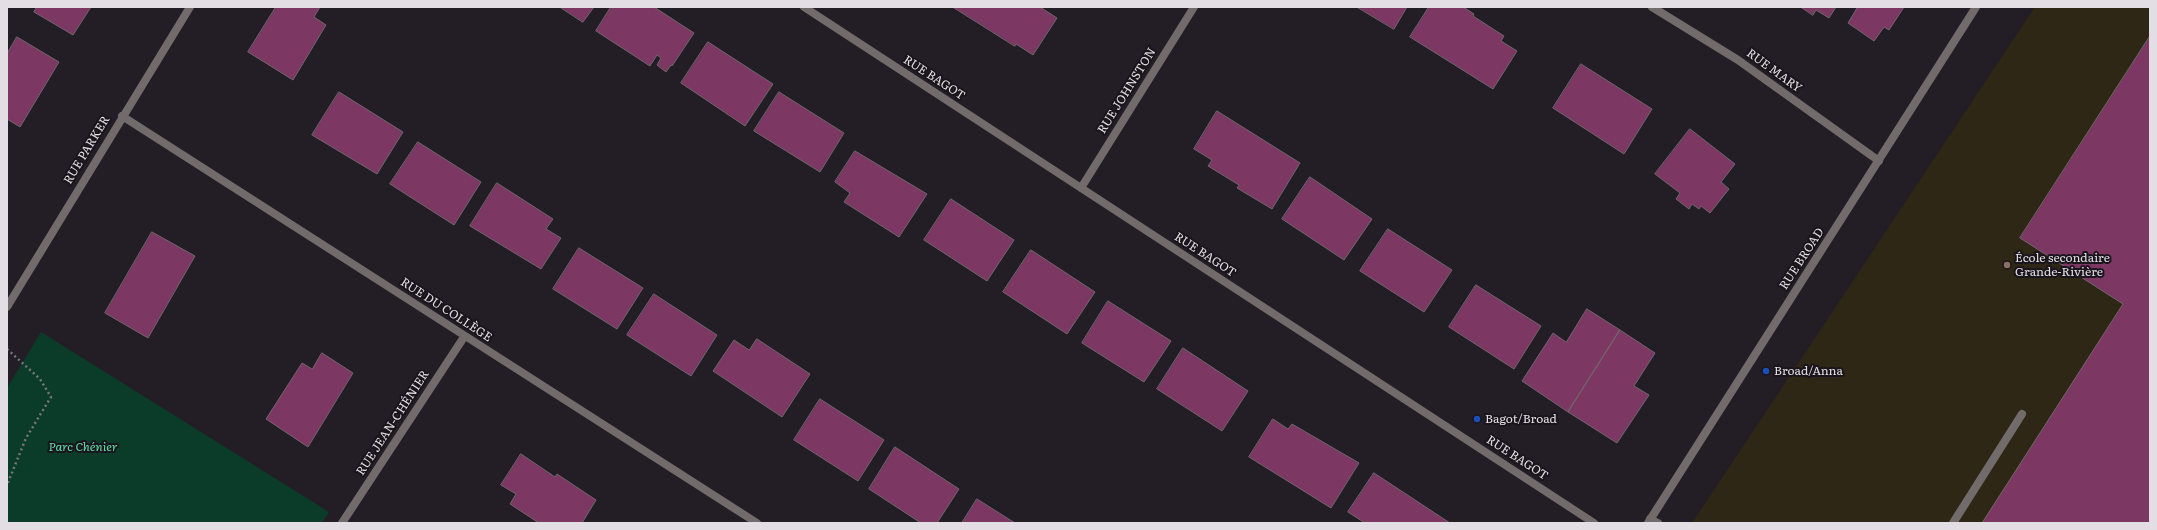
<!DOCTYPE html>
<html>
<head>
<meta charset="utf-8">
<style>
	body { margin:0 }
	#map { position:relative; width:2157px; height:530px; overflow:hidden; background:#231e25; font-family:Literata,serif }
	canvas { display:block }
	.frame { position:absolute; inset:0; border:8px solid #e2dee3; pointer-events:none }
</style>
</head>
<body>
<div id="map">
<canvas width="2157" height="530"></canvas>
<div class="frame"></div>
</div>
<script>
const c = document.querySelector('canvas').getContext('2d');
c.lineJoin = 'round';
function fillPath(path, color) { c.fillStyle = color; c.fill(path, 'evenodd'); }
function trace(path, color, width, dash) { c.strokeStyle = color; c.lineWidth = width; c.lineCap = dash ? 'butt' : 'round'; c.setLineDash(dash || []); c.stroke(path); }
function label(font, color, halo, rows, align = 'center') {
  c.font = font + ' Literata,serif'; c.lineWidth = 4; c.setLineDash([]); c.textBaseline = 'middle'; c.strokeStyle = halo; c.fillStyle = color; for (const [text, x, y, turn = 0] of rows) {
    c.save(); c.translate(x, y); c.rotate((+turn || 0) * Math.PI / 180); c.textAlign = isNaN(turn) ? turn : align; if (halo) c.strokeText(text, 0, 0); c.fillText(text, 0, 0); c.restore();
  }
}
fillPath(new Path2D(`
	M2035 7H2150V523H1692Z`), '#2e2716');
fillPath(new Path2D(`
	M41 332 329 512 322 523H7V388Z`), '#0a3c29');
const building = new Path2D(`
	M37 7H91L73 35 34 12Z
	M276 7H320L314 17 326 25 293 80 248 52Z
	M560 7H594L583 22Z
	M611 7H654L694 33 672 66 671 65 666 72 657 65 661 58 657 55 650 66 596 31Z
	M953 7H1040L1057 18 1033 55 1016 44 1015 46Z
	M1357 7H1407L1394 29Z
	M1429 7H1463L1474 14 1473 16 1504 36 1501 41 1517 51 1493 89 1410 37Z
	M1801 7H1836L1829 18 1816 10 1813 15Z
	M1855 7H1904L1889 30 1884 27 1874 41 1848 23 1857 8Z
	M2150 36V523H1982L2123 304 2020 238Z
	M17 37 59 62 20 127 7 119V54Z
	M708 42 773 84 745 126 681 83Z
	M1581 64 1652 109 1624 154 1553 108Z
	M339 92 403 132 377 174 312 135Z
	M779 92 844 133 820 172 754 131Z
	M1217 111 1300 163 1272 209 1237 188 1239 185 1208 166 1212 160 1194 149Z
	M1690 129 1735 164 1721 182 1729 189 1710 213 1701 206 1699 209 1692 204 1689 209 1676 199 1680 193 1655 174Z
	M418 142 481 182 454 225 390 184Z
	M855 151 927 194 899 237 844 202 850 193 835 182Z
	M1310 177 1372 219 1344 260 1282 219Z
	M497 183 553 219 546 229 561 238 541 269 470 226Z
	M951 199 1014 240 987 281 924 240Z
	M1388 229 1452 270 1424 312 1360 271Z
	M152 232 195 256 148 338 105 313Z
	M579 248 643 288 617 329 553 289Z
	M1031 250 1095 292 1067 334 1003 292Z
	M1476 285 1541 326 1514 369 1449 327Z
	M654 294 717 335 691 376 627 335Z
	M1108 301 1171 341 1144 382 1082 343Z
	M1587 309 1620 330 1568 412 1522 381 1553 333 1566 342Z
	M1620 330 1655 353 1634 386 1649 395 1617 443 1568 412Z
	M757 339 810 374 782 417 713 371 734 340 749 350Z
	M1183 348 1248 391 1222 431 1157 389Z
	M322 353 353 373 308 447 266 419 302 363 312 369Z
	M820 399 884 440 858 481 794 440Z
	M1273 419 1288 429 1292 424 1359 463 1331 508 1249 457Z
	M895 447 959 489 937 523H921L869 489Z
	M521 454 555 477 557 474 596 500 582 523H539L510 504 516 494 501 485Z
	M1374 473 1450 523H1365L1348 512Z
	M977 499 1015 523H962Z`);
fillPath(building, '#7c3763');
trace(building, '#70666b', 1);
trace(new Path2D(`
	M7 349 40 379 51 397 26 438 7 485`), '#79757b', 2.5, [2, 3]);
trace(new Path2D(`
	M1650 519 1658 523
	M1953 523 2022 414`), '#716c6b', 8);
trace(new Path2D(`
	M804 7 1594 523
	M1652 7 1738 60 1879 161
	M122 116 757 523
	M1081 188 1194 7
	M7 307 190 7
	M342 523 464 337`), '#716c6b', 8);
trace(new Path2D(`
	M1648 523 1976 7`), '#716c6b', 8);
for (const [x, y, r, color] of [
	[2007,265,4,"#8d6e63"],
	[1766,371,4,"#1a4fb4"],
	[1477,419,4,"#1a4fb4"]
]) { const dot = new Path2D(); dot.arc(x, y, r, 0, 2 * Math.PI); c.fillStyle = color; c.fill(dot); trace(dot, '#1a151c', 1.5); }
label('12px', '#e2dee3', '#1a151c', [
	["RUE MARY",1774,71,36],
	["RUE BAGOT",934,78,33],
	["RUE JOHNSTON",1127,91,-58],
	["RUE PARKER",87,150,-59],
	["RUE BAGOT",1205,255,33],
	["RUE BROAD",1802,259,-57],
	["RUE DU COLLÈGE",446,310,33],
	["RUE JEAN-CHÉNIER",393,423,-57],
	["RUE BAGOT",1517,458,33]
]);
label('12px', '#e2dee3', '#1a151c', [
	["École secondaire",2015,258],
	["Grande-Rivière",2015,272],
	["Broad/Anna",1774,371],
	["Bagot/Broad",1485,419]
], 'left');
label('italic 12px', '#60e1aa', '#1a151c', [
	["Parc Chénier",83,447]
]);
</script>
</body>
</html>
